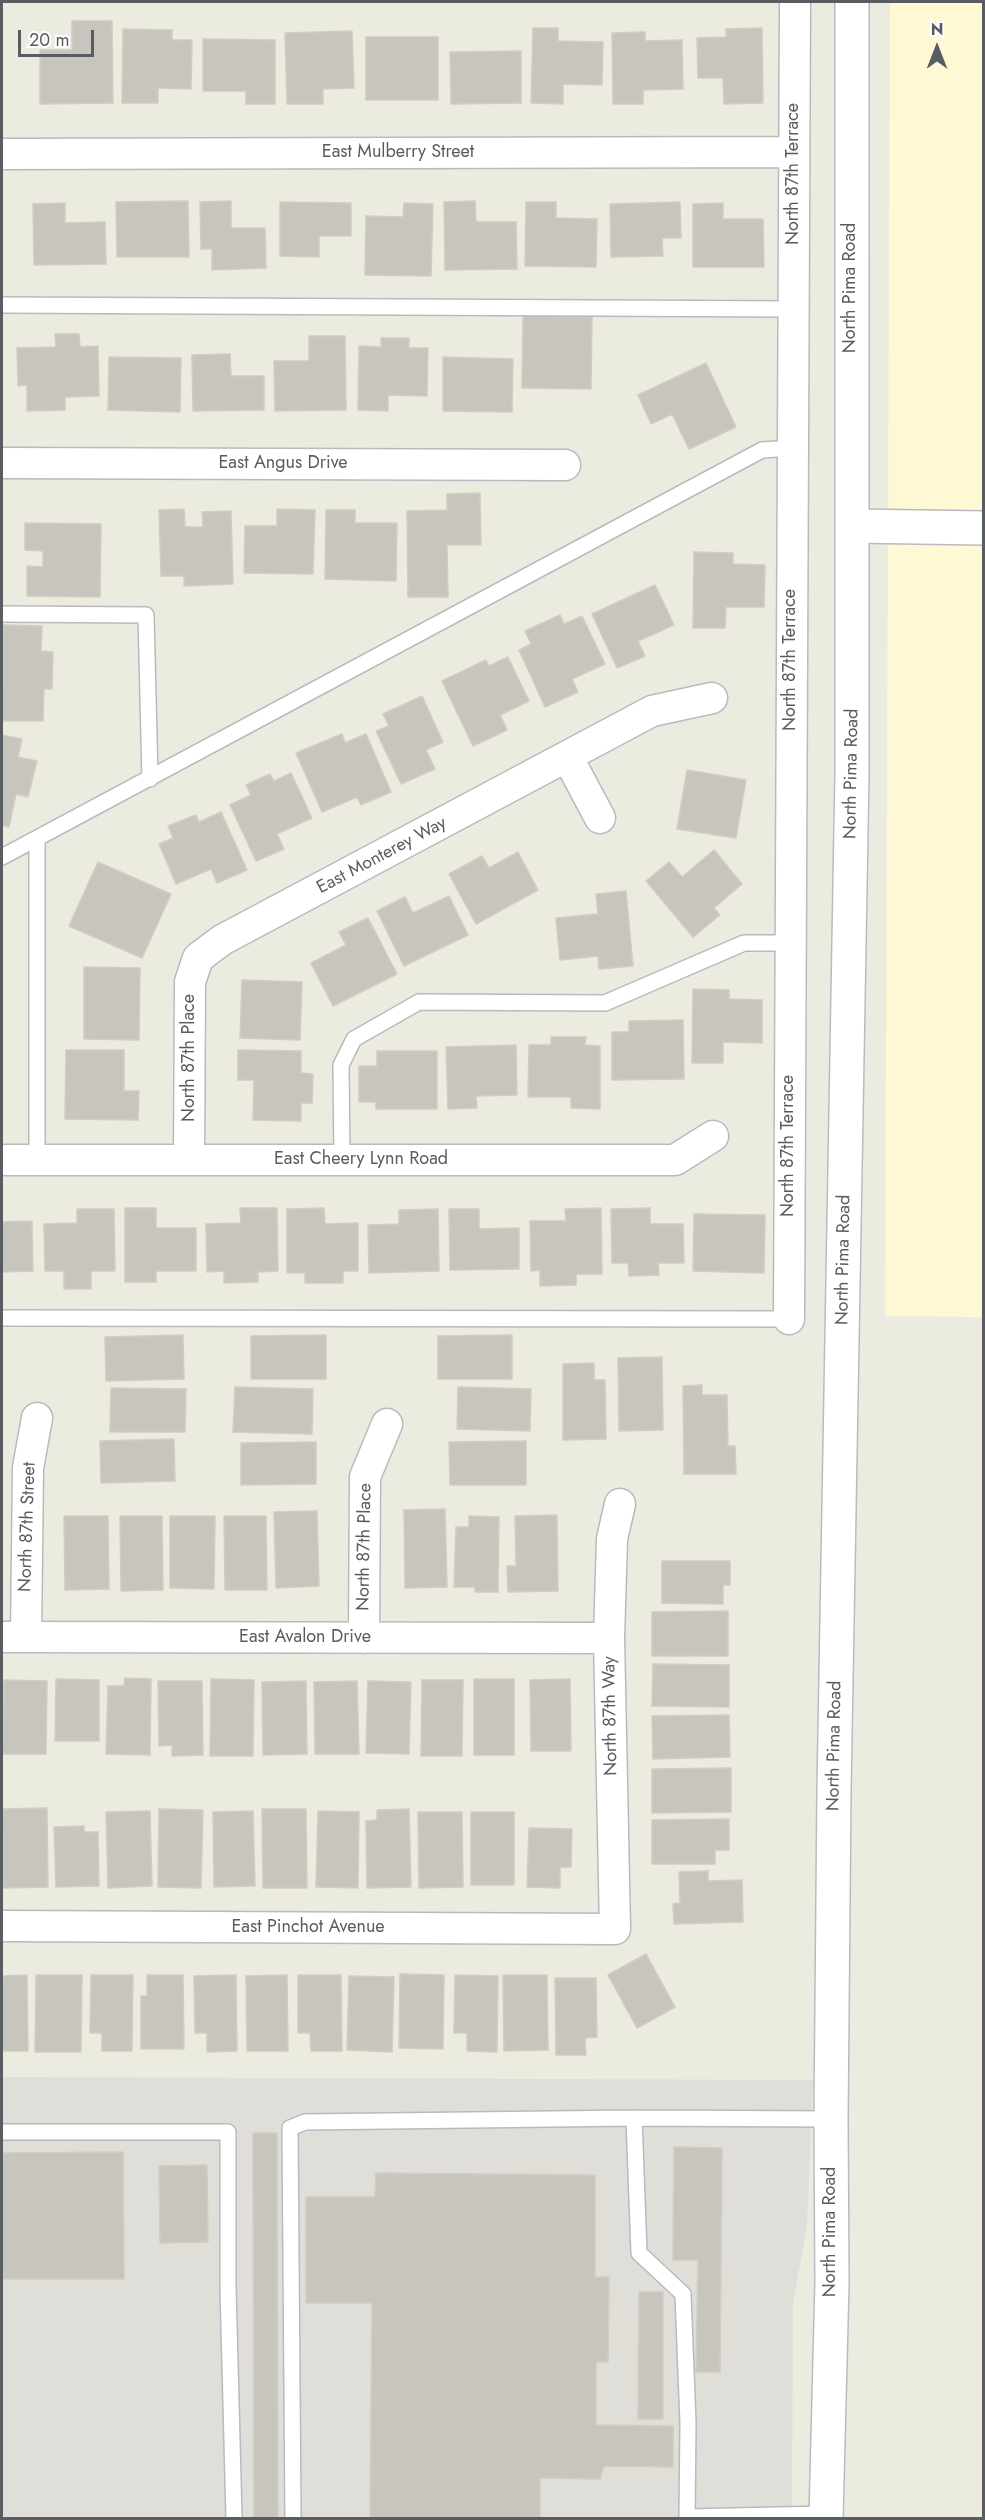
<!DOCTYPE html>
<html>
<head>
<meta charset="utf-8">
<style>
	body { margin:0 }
	#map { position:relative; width:985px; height:2520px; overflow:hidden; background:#ecebe0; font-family:Jost,sans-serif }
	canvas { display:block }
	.frame { position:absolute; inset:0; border:3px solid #595c61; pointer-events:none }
	.north { position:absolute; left:907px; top:18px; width:60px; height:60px; -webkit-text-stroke:4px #fff; paint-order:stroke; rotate:0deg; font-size:16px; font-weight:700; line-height:24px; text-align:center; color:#595c61 }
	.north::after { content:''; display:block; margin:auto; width:21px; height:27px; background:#595c61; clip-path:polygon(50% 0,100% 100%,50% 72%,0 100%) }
	.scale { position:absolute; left:18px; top:30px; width:76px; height:27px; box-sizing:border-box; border:3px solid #595c61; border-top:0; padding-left:8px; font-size:18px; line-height:21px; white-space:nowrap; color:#595c61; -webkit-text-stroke:4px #fff; paint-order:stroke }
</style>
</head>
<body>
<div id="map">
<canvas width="985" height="2520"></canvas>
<div class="frame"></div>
<div class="north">N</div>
<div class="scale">20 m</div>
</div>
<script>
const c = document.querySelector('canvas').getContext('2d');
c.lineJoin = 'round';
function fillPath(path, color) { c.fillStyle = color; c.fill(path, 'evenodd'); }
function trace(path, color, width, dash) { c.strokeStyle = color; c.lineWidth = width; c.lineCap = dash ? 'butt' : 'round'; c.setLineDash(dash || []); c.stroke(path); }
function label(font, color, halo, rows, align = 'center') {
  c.font = font + ' Jost,sans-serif'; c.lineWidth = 4.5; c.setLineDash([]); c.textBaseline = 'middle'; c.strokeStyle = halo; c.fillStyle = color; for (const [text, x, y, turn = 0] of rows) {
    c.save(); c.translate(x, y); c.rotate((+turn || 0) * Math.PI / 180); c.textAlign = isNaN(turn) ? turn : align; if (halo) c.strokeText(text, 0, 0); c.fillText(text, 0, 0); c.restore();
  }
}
fillPath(new Path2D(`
	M890 2H983V1317L885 1316Z`), '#fef9d4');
fillPath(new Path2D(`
	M2 2077 813 2080 807 2226 793 2303 792 2518H2Z`), '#dfded8');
const building = new Path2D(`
	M72 21H112L113 103 40 104V50H72Z
	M533 28H558V41L603 42 602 85 563 84V104L531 103Z
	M762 28 763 103 724 104 723 78H698L697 38 726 37V29Z
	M123 29 172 30V40H192L191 89 158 88V103H122Z
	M352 31 354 88 323 89V104H287L285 33Z
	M645 32V41L682 40 683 89 643 90V104H613L612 33Z
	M366 37H438V100H366Z
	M203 39 275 40V104H246V91H203Z
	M521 51V103L451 104 450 52Z
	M188 201 189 257H117L116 202Z
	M231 201V228H265L266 268 212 270V249H201L200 202Z
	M475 201 476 222H516L517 269 445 270 444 202Z
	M280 202 351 203V236H319V257L280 256Z
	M526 202H556V218L597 219 596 267 525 266Z
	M680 202 681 238H662L663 256 611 257 610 204Z
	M65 203V223L105 222 106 264 34 265 33 204Z
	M404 203 433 204 431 276 365 275 366 216 403 217Z
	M723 203V219H763L764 267H693V204Z
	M523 316 592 317 591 389 522 388Z
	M55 334H79L80 347 98 346 99 396 65 397V410L27 411V385L18 386 17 348 56 347Z
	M309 336H345L346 410 275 411 274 361H309Z
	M381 338H409V348H428L427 396 388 395V411L358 410 359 346 381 347Z
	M230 354 231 376H264V410L193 411 192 355Z
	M109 357 181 358 180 412 108 410Z
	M443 357 513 359 512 412 443 411Z
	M706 363 736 427 689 449 672 414 651 424 638 395Z
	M480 493 481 545H447L448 597H408L407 511 447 510V494Z
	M184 509 185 527H203L202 512 231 511 233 584 184 586V576H161L159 510Z
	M277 509 315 510 313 574 244 573 245 526H277Z
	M326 510H355V523H397L396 581 325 579Z
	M25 523 101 524 100 597 27 596V566L43 567V551L25 550Z
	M694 552 733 553V564L765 565 764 607H726L725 628H693Z
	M655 585 674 625 638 641 645 656 617 668 592 614Z
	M560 615 564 624 582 616 605 664 572 679 578 692 545 707 519 650 531 644 525 631Z
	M3 625 42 626 41 651 53 652 52 689H44L43 721H2Z
	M508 657 529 701 500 715 507 730 473 746 442 681 486 660 489 666Z
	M422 696 443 742 426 750 435 769 401 784 376 731 389 726 383 714Z
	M342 734 345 743 366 734 391 792 361 805 357 797 322 812 296 753Z
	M2 735 22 739 18 757 37 761 28 797 16 794 9 827 2 825Z
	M687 770 746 780 736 838 677 829Z
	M291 773 312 818 277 834 284 849 256 861 230 805 251 795 246 785 270 774 274 781Z
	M221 812 247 870 217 883 211 869 176 884 159 844 173 838 168 826 196 815 199 822Z
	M714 850 742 884 714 908 720 915 693 937 646 881 669 862 682 877Z
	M518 852 538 890 476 924 449 874 482 856 489 868Z
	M98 862 171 894 142 958 69 926Z
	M626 891 633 966 599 969 598 956 560 960 556 918 598 914 596 894Z
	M449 896 468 935 404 966 377 911 405 897 413 913Z
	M368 918 397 974 333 1006 311 963 346 945 339 932Z
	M84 967 140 968 139 1040 84 1039Z
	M242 980 302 982 300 1040 240 1038Z
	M693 989 729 990V999L762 1000V1043L723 1042V1063H692Z
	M683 1020 684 1079 612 1080V1032H629V1021Z
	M551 1037H586L585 1045 600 1046V1109L571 1108V1097H528L529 1045H551Z
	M516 1045 517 1095 476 1096 477 1108 448 1109 446 1047Z
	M66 1050H124V1091H139L138 1120 65 1119Z
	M238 1050 301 1051V1073L313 1074 312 1103H301V1121L253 1120 254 1080H238Z
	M377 1051H437V1109H376V1102H359V1066H377Z
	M125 1208H156V1228H196V1271H156V1282H125Z
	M240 1208H277L278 1271 258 1272V1282L224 1283V1271L207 1272 206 1224 241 1223Z
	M324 1208 325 1224 358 1223V1271H343V1283H305V1273H287V1209Z
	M601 1208 602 1274H576V1285L540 1286V1270L531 1271 530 1221H566L565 1209Z
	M650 1208V1224H683L684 1263H658L659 1275 629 1276 628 1263H612L611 1209Z
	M77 1209H114L115 1271H91V1289H64V1271H45L44 1224 77 1223Z
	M438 1209 439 1271 369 1273 368 1225 399 1224V1210Z
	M449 1209H479V1229L519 1228V1269L450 1270Z
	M694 1214 765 1215 764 1273 693 1271Z
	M32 1221 33 1271 2 1272V1222Z
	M183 1335 184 1379 106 1381 105 1337Z
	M326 1335V1379H251V1336Z
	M512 1335V1379H438V1336Z
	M662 1357 663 1430 619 1431 618 1358Z
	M594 1363V1380H605L606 1439 563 1440V1364Z
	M702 1385V1395H727L728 1446H735L736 1474H684L683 1386Z
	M235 1387 313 1389 312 1434 233 1432Z
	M458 1387 531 1389 530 1431 457 1429Z
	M111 1388 186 1389 185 1432H110Z
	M174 1439 175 1481 101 1483 100 1441Z
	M526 1441V1485H450L449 1442Z
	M316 1442V1484L241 1485V1443Z
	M445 1509 447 1587 405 1588 404 1510Z
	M317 1511 319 1586 276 1588 274 1512Z
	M557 1515 558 1591 508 1592 507 1566H516L515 1516Z
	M64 1516H108L109 1589 65 1590Z
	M120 1516H162L163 1590 121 1591Z
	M170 1516H215L214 1589 170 1588Z
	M224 1516H266L267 1590H225Z
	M469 1516 499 1517 498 1592H475V1587H454L456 1527H469Z
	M662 1561H730V1585H723V1604L662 1603Z
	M728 1611V1656H652V1612Z
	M653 1664 729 1665V1707L652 1706Z
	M125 1678 151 1679 150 1755 106 1754 108 1686H124Z
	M56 1679 99 1680V1741H55Z
	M211 1679 254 1680 253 1756H210Z
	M474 1679H514V1755H474Z
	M570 1679 571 1751H531L530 1680Z
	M4 1680 47 1681 46 1754H2Z
	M422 1680H463L462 1756H421Z
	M158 1681H202L203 1755 172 1756V1745L159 1746Z
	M306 1681 307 1754 263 1755 262 1682Z
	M357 1681 359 1754H315L314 1682Z
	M368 1681 411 1682 409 1754 366 1753Z
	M729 1715 730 1757 653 1759 652 1716Z
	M731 1768V1812L652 1813V1769Z
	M47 1808 48 1887 3 1888 2 1809Z
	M159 1809 203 1810 201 1888 158 1887Z
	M262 1809H306L307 1888H263Z
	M409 1809 411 1887 367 1888 366 1821 377 1820V1810Z
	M150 1811 152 1886 108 1888 106 1812Z
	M253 1811 255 1886 214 1887 213 1812Z
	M318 1811 359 1812 358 1888 316 1887Z
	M418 1812H462L463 1887 419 1888Z
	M471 1812H514V1885H471Z
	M729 1819V1850H715V1864H652V1820Z
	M84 1826V1832H98L99 1886 56 1887 54 1827Z
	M529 1828 572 1829 571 1867H560V1888L527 1887Z
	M708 1871V1881L742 1880 743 1922 674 1924 673 1904 680 1903 679 1872Z
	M646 1954 675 2007 637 2028 608 1975Z
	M400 1974 444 1975 443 2049 399 2048Z
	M27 1975 28 2051H2V1976Z
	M36 1975H82L81 2052H35Z
	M91 1975H133L132 2051H102V2033H90Z
	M147 1975H183L184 2049H141V1996H147Z
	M236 1975 237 2051 207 2052V2033H195L194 1976Z
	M287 1975 288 2051H247L246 1976Z
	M298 1975H341L342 2051H311L310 2033H298Z
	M455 1975 498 1976 497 2052 467 2051V2033H454Z
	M503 1975H547L548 2050 504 2051Z
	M349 1976 394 1977 392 2052 347 2050Z
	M555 1978H596L597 2037 585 2038 586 2055H556Z
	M253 2133H277L278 2518H254Z
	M674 2147 722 2148 720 2372H696L698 2260H673Z
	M123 2152 124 2279H2V2153Z
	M207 2165 208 2242 160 2243 159 2166Z
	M376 2173 595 2175V2277H609L608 2362H596V2425L673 2426V2467L604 2466 600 2479 540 2478V2518H370L372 2303H306V2197H375Z
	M639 2292H663V2419H638Z`);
fillPath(building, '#c7c5bd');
trace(building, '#d1cdbf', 1.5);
const service = new Path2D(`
	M2 305 794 309
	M2 614 146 615 150 779
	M37 839V1160
	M2 857 762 450 793 448
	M342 1160 341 1065 354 1039 419 1002 605 1003 744 943H789
	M2 1318 789 1319
	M634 2118 639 2253 683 2294 688 2423 687 2518
	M2 2132H228V2287L234 2518
	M688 2517 826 2514
	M293 2518 290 2128 305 2122 634 2118 831 2119`);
const minor = new Path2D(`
	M2 154 794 152
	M2 463 565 465
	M568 758 600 818
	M2 1160H675L713 1136
	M189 1160 190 982 198 958 222 940 652 711 712 698
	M789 1319 795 2
	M2 1637 609 1638
	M26 1637 28 1468 37 1418
	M364 1638 365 1477 387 1424
	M2 1926 615 1929 609 1638 612 1539 620 1504`);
const tertiary = new Path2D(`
	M853 526 984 528`);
const secondary = new Path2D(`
	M826 2518 832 2282 831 2119 834 1790 852 773V2`);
trace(service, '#b8babf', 18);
trace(minor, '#b8babf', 33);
trace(tertiary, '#b8babf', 36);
trace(secondary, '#b9bbc2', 36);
trace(service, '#fff', 15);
trace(minor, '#fff', 30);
trace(tertiary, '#fff', 33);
trace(secondary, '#fff', 33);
label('18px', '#595c61', '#fff', [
	["East Mulberry Street",398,153],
	["North 87th Terrace",794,174,-90],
	["North Pima Road",851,288,-90],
	["East Angus Drive",283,464],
	["North 87th Terrace",791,660,-90],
	["North Pima Road",852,774,-89],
	["East Monterey Way",382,856,-28],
	["North 87th Place",190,1058,-90],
	["North 87th Terrace",789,1146,-90],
	["East Cheery Lynn Road",361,1160],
	["North Pima Road",844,1260,-89],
	["North 87th Street",28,1527,-88],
	["North 87th Place",365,1547,-89],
	["East Avalon Drive",305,1638],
	["North 87th Way",611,1716,-91],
	["North Pima Road",835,1746,-89],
	["East Pinchot Avenue",308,1928],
	["North Pima Road",831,2232,-90]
]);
</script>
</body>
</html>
